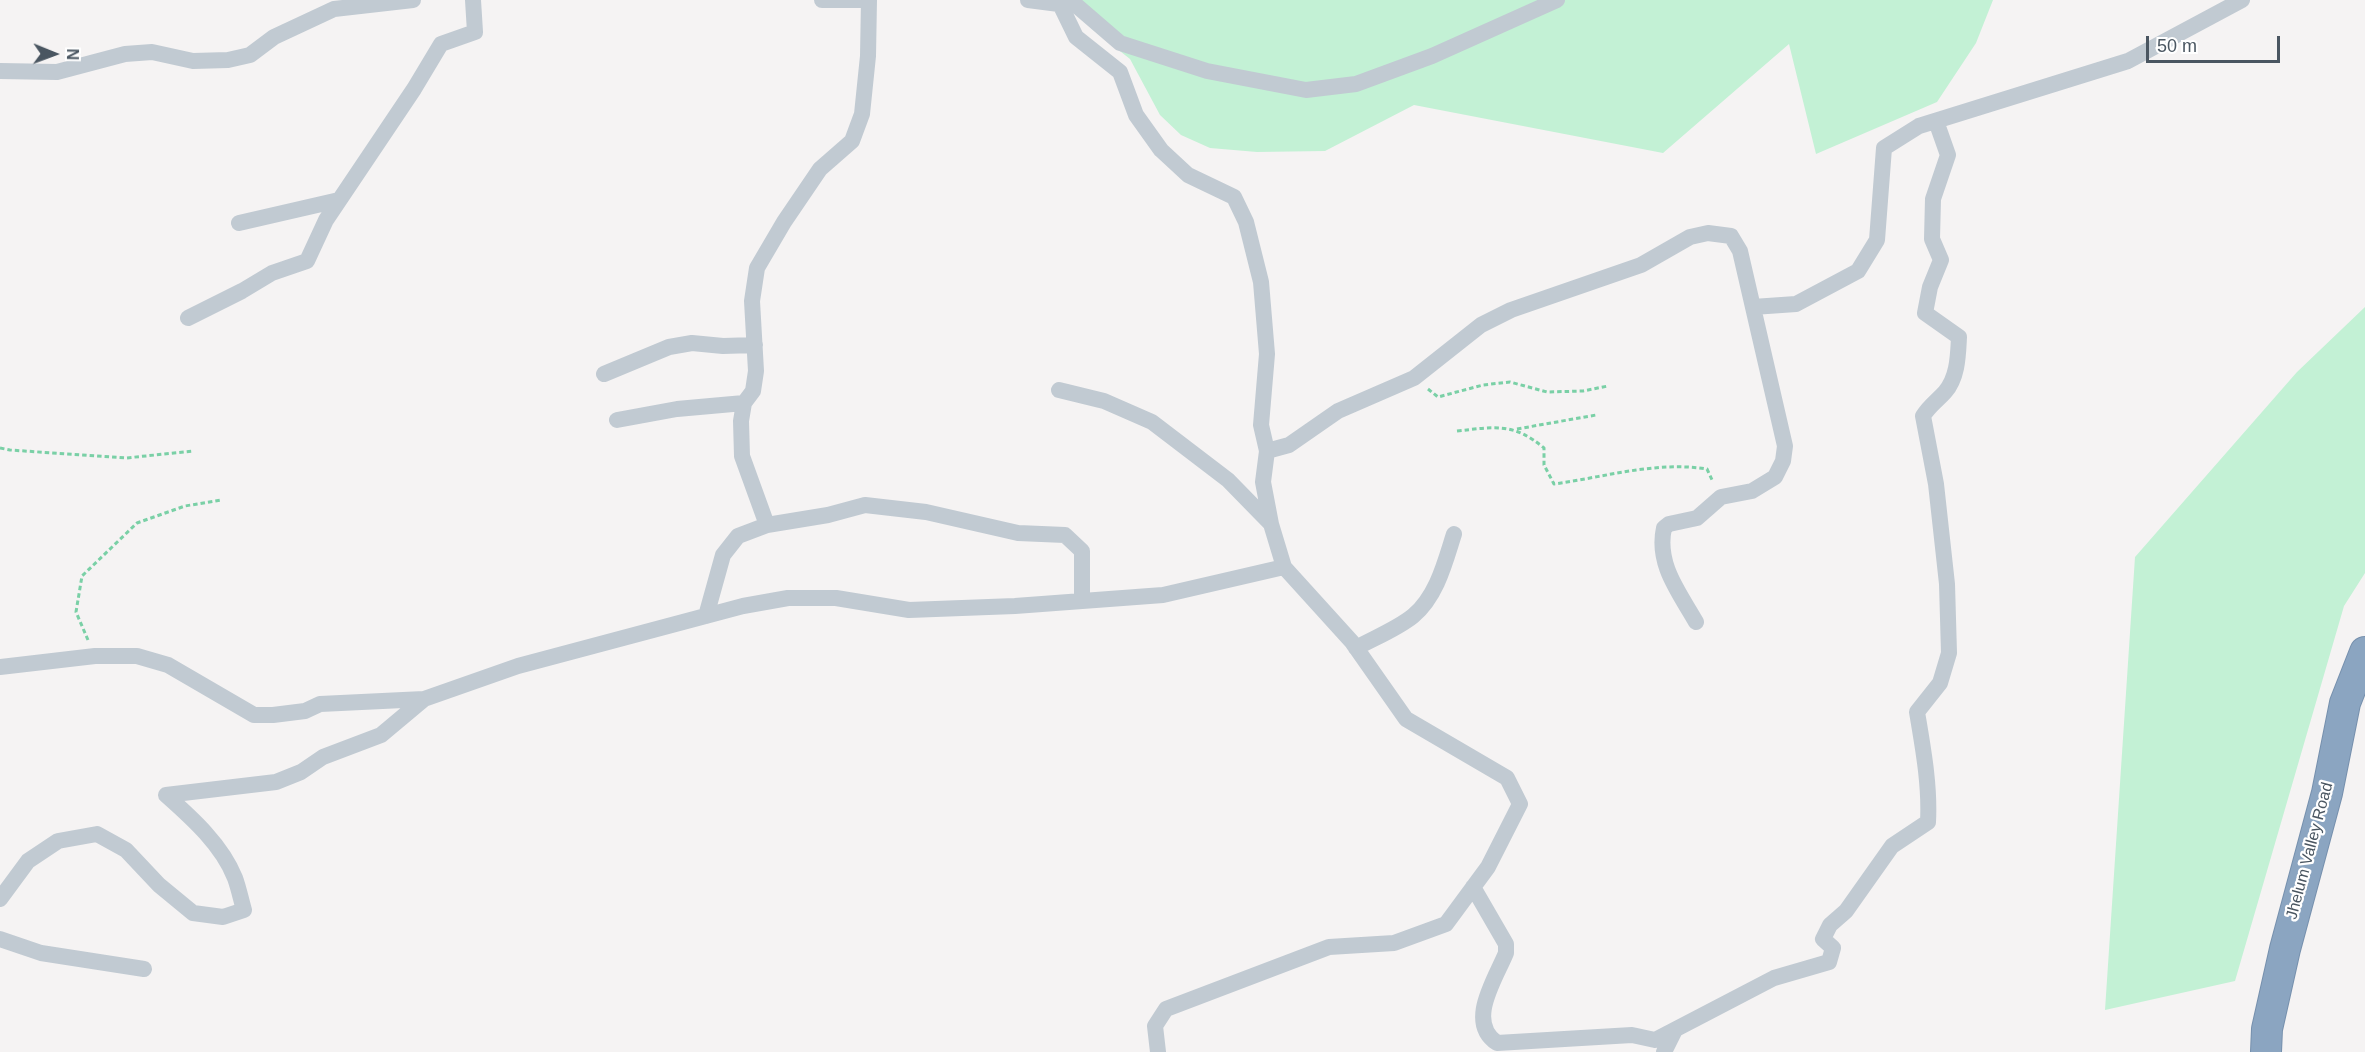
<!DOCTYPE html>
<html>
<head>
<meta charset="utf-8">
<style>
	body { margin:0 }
	#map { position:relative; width:2365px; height:1052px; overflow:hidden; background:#f5f3f3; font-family:Helvetica,sans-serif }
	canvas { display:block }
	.north { position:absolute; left:24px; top:24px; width:60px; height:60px; -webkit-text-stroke:4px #fff; paint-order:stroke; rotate:91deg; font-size:16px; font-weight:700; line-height:24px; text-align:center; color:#4a5661 }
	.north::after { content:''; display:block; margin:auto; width:21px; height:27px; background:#4a5661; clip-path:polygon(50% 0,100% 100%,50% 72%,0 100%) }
	.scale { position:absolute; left:2146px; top:36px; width:134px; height:27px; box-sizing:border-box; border:3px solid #4a5661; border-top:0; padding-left:8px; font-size:18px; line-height:21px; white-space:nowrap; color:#4a5661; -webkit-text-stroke:4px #fff; paint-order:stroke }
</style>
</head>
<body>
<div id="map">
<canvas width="2365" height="1052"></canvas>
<div class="north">N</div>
<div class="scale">50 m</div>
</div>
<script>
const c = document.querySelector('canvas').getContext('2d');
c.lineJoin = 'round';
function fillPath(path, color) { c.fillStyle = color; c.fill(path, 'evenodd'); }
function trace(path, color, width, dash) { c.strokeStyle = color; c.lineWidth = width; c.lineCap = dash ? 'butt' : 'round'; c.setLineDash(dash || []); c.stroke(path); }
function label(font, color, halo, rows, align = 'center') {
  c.font = font + ' Helvetica,sans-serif'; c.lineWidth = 4.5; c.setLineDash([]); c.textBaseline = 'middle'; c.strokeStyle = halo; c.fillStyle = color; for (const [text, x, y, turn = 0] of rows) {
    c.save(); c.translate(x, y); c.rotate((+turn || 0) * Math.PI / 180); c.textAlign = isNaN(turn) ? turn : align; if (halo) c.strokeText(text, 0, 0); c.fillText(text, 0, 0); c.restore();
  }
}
fillPath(new Path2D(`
	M1067 0H1993L1976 43 1937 102 1816 154 1789 44 1663 153 1414 105 1325 151 1257 152 1210 148 1181 135 1160 115 1130 59 1092 29Z
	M2365 307V573L2344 606 2235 981 2105 1010 2135 557 2297 372Z`), '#c3f1d5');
const highway = new Path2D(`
	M2266 1052 2267 1029 2285 949 2327 793 2345 703 2365 652`);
trace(highway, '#7690ad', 32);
trace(new Path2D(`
	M1428 389 1438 397 1483 385 1510 382 1547 392 1583 391 1608 386
	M1517 429 1596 415
	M1457 431C1494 427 1513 422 1544 448V465L1554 484C1605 477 1656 461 1707 469L1713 482
	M0 448 10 450 126 458 194 451
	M88 640 76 612 82 576 137 523 185 506 221 500`), '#7ad0a6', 3, [4.5, 3]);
trace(new Path2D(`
	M822 0H861
	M1028 0 1059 4
	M1058 0 1076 37 1120 72 1136 115 1161 150 1188 175 1234 197 1246 222 1261 282 1267 354 1261 425 1267 451 1263 482 1271 524 1284 567 1352 642 1406 719 1507 778 1520 804 1488 867 1446 924 1394 943 1329 947 1166 1009 1155 1026 1158 1052
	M1070 0 1120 43 1207 71 1306 90 1356 84 1432 56 1557 0
	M0 71 57 72 125 54 152 52 193 61 228 60 250 55 274 37 334 9 413 0
	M239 223 339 200
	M1753 307 1796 304 1858 271 1877 240 1884 148 1919 126 2128 61 2242 0
	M188 318 242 291 272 273 307 261 326 220 414 89 441 44 475 32 473 0
	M604 374 669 347 692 343 723 346 755 345
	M1059 390 1104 401 1152 422 1228 480 1271 524
	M617 420 677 409 744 403
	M1267 451 1289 445 1338 411 1414 378 1481 325 1511 310 1641 265 1690 237 1708 233 1731 236 1740 251 1785 446 1783 461 1775 477 1752 491 1721 497 1697 518 1669 524 1664 528C1656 564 1679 592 1696 622
	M767 525 742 456 741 421 744 403 753 391 756 371 752 301 757 268 784 222 820 169 852 141 862 114 868 56 869 0
	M706 616 723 555 738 536 767 525 828 515 865 505 926 512 1018 533 1065 535 1082 551V601
	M1356 648C1374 638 1397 629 1413 616 1437 596 1445 562 1454 534
	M0 667 95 656H137L168 665 254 715H273L305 711 320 704 424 699
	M1473 887 1506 944V953C1495 980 1466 1022 1497 1043L1632 1035 1655 1040 1774 978 1829 962 1833 948 1823 939 1830 925 1846 911 1892 846 1928 822C1930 785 1923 748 1917 712L1940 683 1949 653 1947 584 1936 484 1923 416C1930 405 1937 401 1945 392 1958 377 1958 355 1959 337L1925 313 1930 287 1941 260 1932 239 1933 199 1948 155 1936 121
	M0 899 28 861 58 841 97 834 126 850 159 885 193 913 223 917 244 910C241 900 239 889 235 878 222 845 192 818 166 795L276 782 301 772 323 757 381 735 424 699 518 666 743 606 788 598H836L909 610 1015 606 1163 595 1284 567
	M0 939 41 953 144 969
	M1664 1052 1675 1030`), '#c1cad2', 16);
trace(highway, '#8ba5c1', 30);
label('16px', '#4a5661', '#fff', [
	["Jhelum Valley Road",2310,851,-75]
]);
</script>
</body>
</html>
